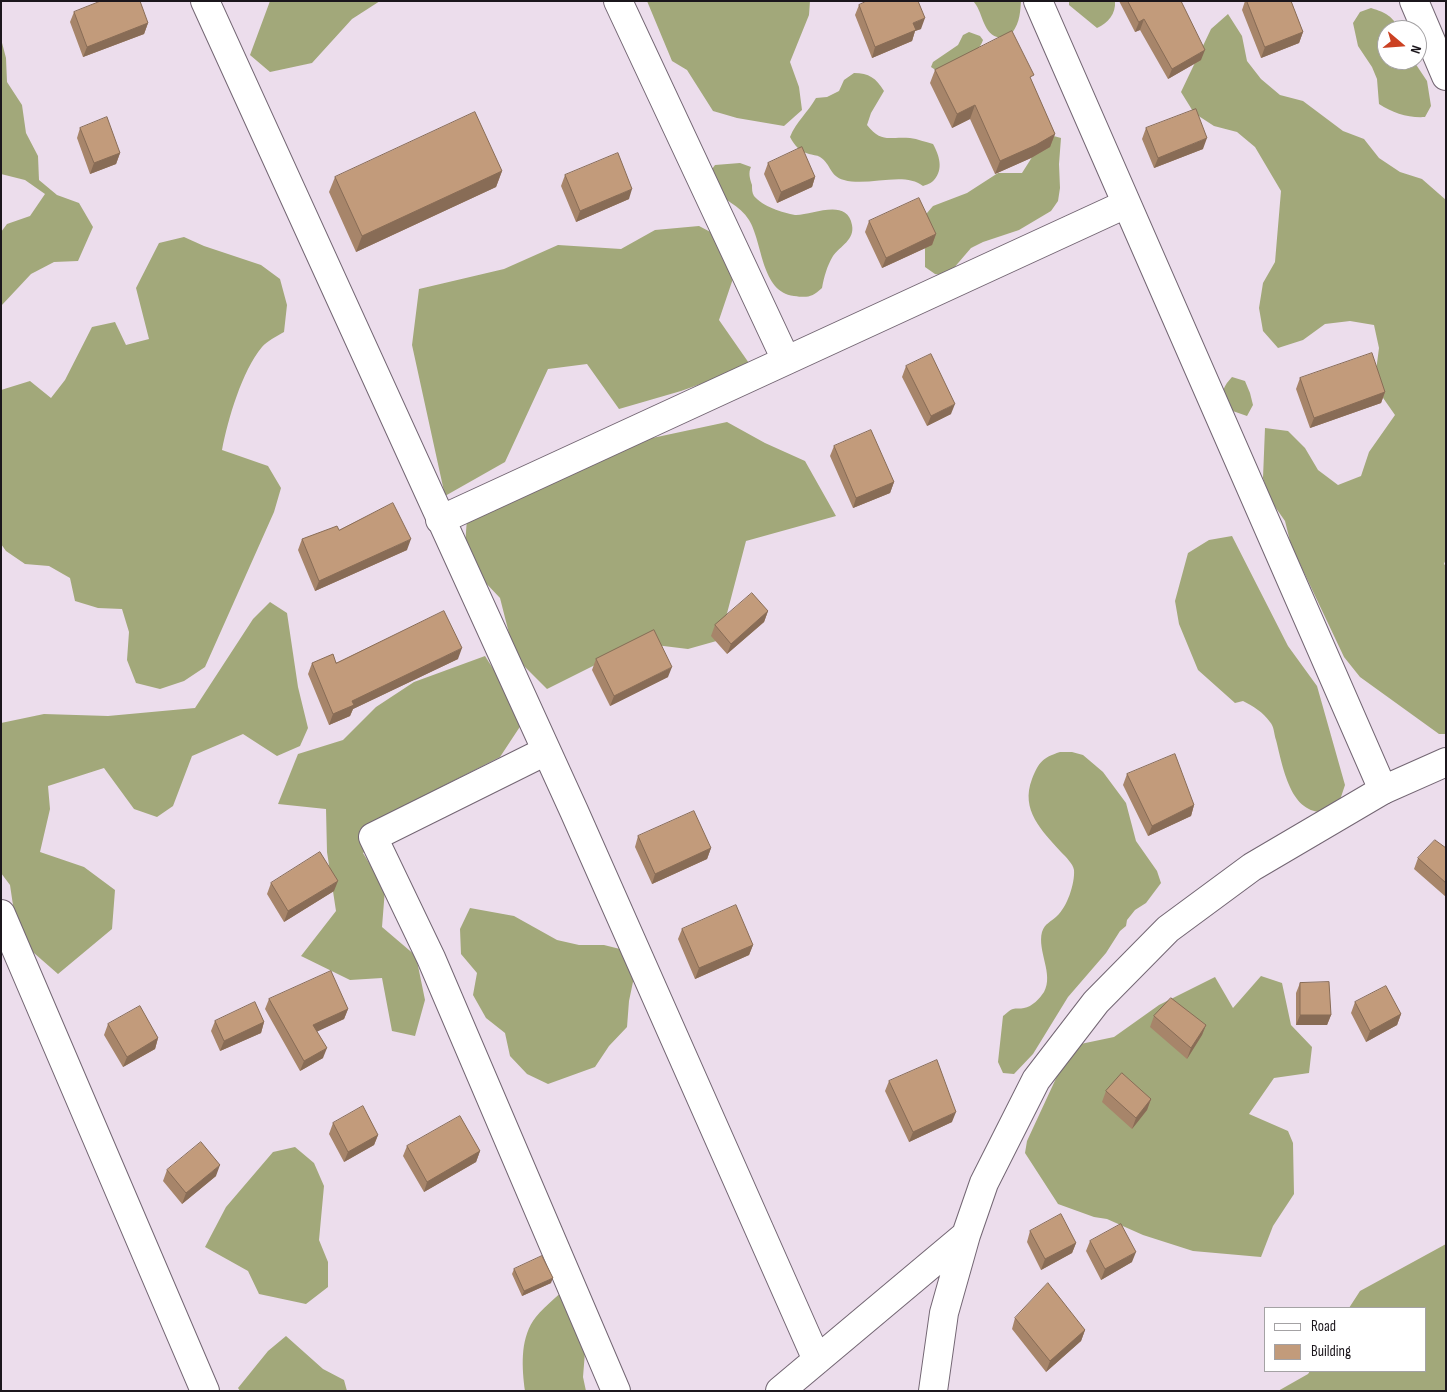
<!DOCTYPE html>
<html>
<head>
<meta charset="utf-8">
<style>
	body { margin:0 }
	#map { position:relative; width:1447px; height:1392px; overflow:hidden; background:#ecddec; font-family:"Sofia Sans Condensed",sans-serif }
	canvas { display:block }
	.frame { position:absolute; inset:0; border:2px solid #1b161c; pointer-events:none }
	.legend { position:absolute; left:1264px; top:1307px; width:162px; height:65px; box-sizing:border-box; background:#fff; border:1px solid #a4a2a4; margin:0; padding:6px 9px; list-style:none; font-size:15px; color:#1b161c }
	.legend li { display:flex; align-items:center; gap:10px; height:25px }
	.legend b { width:25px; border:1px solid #a4a2a4 }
	.north { position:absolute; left:1377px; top:20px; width:50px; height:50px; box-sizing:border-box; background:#fff; border:1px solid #a4a2a4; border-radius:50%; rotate:108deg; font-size:14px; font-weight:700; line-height:20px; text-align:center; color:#1b161c }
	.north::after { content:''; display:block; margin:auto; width:18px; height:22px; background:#cb4122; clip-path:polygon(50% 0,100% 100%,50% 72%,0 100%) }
</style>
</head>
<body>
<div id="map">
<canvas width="1447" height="1392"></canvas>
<div class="frame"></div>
<ul class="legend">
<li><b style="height:6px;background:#fff"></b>Road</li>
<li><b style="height:14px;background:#c29b7b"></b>Building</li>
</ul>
<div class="north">N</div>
</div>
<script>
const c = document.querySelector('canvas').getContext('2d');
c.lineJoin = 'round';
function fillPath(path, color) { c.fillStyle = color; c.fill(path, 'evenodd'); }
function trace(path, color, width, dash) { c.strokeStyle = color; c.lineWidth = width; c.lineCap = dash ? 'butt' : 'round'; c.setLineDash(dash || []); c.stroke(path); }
fillPath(new Path2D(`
	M270 1H380L352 19 312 63 270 72 250 55Z
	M647 1H810L809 15 790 62 799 87 802 110 784 126 737 118 713 111 687 70 672 61Z
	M973 1H1021C1020 17 1019 25 1009 37 1005 37 1000 38 997 37 982 32 983 11 973 1Z
	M1069 1H1115C1116 14 1108 23 1097 28L1069 5Z
	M1371 8C1387 13 1392 16 1400 30H1387V60H1413L1427 81 1431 106 1425 117C1408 118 1393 113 1379 104L1377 79 1372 67 1358 46 1353 23 1360 12Z
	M1228 14 1242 36 1247 61 1261 79 1280 95 1303 101 1343 131 1364 139 1379 158 1400 172 1422 179 1446 200V559L1444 564 1446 566V734H1439L1360 677 1344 657 1291 545 1285 521 1271 501 1263 478 1265 428 1288 431 1305 448 1318 470 1338 485 1361 476 1369 452 1395 415 1381 395 1376 371 1379 348 1374 325 1350 321 1325 324 1303 340 1278 348 1263 331 1259 308 1263 283 1275 262 1281 191 1255 147 1237 132 1214 126 1194 113 1181 92 1211 29Z
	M969 32 980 36 983 40C977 58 953 65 937 71L931 67 933 62 958 45 963 35Z
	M1 39 6 58 7 82 22 105 26 133 38 156 39 180 57 195 79 203 93 227 78 261 54 262 31 274 1 306V232L7 224 30 216 45 194 25 180 1 174Z
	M854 73C869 73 876 78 884 91L871 113 867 125C882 144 889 136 910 138 918 139 925 142 933 144 939 155 944 169 934 180 932 183 926 185 923 186 904 171 868 187 844 180 829 176 832 165 820 157 817 155 812 155 809 154 799 151 795 146 790 137 796 122 808 112 816 98L827 97 839 91 844 80Z
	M1050 135 1061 138 1059 164 1060 188 1058 201 1051 211 1019 230 983 242 971 248 947 276 935 274 925 267V243L921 220 933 206 967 193 998 173H1022L1041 143Z
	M740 163 751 167C748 173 750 179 752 185 752 189 752 193 754 196 762 206 783 213 795 215 811 216 847 197 852 225 855 240 840 246 833 256 827 266 824 277 822 288 812 297 808 298 794 296 761 292 763 243 749 220 740 205 722 200 712 186 710 183 708 179 707 176L715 165Z
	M699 226 743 249 719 320 751 366 681 391 619 409 587 364 548 369 505 462 445 496 412 345 419 289 504 269 558 245 621 249 655 230Z
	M184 237 204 246 261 265 280 279 287 305 284 332C277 336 267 341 262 347 242 371 228 419 222 450L268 466 281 488 274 512 205 667 184 681 160 689 136 683 127 660 129 632 122 609 98 608 75 601 70 578 49 566 25 564 6 551 1 544V390L30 381 51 398 65 380 92 327 115 322 126 345 149 339 136 288 159 243Z
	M1232 377 1245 381 1250 393 1253 405 1247 416 1227 409C1221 394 1221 389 1232 377Z
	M727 422 765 443 805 461 836 516 746 541 720 640 688 649 639 643 547 689 515 657 500 598 464 560 468 504 629 443Z
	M1232 536 1288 646 1317 686 1345 785 1337 809C1292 825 1284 771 1276 740 1274 734 1274 726 1270 722 1263 712 1253 706 1243 701L1235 703 1198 670 1179 624 1175 601 1188 553 1209 540Z
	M270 602 287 613 298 687 308 728 300 746 277 756 243 734 192 756 173 806 157 817 134 809 104 768 48 786 50 809 40 852 84 867 115 890 112 929 58 974 18 939 10 885 1 873V723L44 714 108 716 195 708 253 619Z
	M485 656 525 719 500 757 443 786 363 853 385 889 382 927 416 956 425 1000 415 1036 392 1031 382 978 350 980 301 956 336 911 327 852 326 809 278 804 298 754 343 740 376 707 414 682Z
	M1060 752H1072L1083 755 1103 772 1126 803 1136 841 1157 871 1161 883 1146 903 1135 910 1127 920 1126 926 1120 931 1106 953 1068 997 1033 1054 1014 1074 1003 1073 998 1062 1003 1016C1006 1014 1009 1010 1013 1009 1016 1008 1020 1009 1024 1008 1032 1007 1040 998 1044 992 1054 974 1037 951 1042 932 1045 923 1051 922 1057 916 1067 907 1075 884 1074 870 1073 864 1066 857 1061 852 1042 831 1020 810 1032 779 1039 762 1042 758 1060 752Z
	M470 908 514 916 557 940 579 945H604L628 951 634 977 629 1001 627 1027 609 1046 595 1067 548 1084 527 1074 510 1056 505 1033 486 1018 473 995 477 973 461 954 460 929Z
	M1261 976 1282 983 1291 1025 1312 1047 1309 1073 1274 1078 1249 1114 1288 1131 1293 1143 1294 1194 1273 1226 1261 1257 1193 1251 1143 1235 1107 1219 1094 1217 1058 1204 1025 1153 1027 1141 1071 1046 1114 1037 1159 1005 1215 977 1233 1008Z
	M295 1147 314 1163 324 1186 319 1240 328 1262V1287L306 1304 259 1294 248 1271 205 1247 226 1207 273 1152Z
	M1446 1244V1391H1278L1308 1374 1310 1371H1426V1308H1349L1360 1291Z
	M567 1287 587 1327 583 1377 586 1391H525C522 1368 520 1341 533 1321 540 1310 558 1296 567 1287Z
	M286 1336 323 1369 344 1380 347 1391H240L238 1388 268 1351Z`), '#a2a87a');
const minor = new Path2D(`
	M205 1 574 811 817 1360
	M618 1 786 360
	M1414 1 1446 76
	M440 520 1126 204
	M546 751 373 837 431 958 616 1391
	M1 914 205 1391
	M780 1391 966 1235
	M933 1391 944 1313 966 1235 984 1183 1036 1080 1096 1002 1168 929 1252 867 1383 790`);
const tertiary = new Path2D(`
	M1038 1 1383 790 1446 762`);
trace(minor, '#736673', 30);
trace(tertiary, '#736673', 30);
trace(minor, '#fff', 28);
trace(tertiary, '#fff', 28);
fillPath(new Path2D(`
	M1119 1H1181L1201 60 1168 79 1140 30 1135 32Z
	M1245 1H1291L1303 32 1299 43 1261 58 1242 10Z
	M859 5 921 29 915 31 912 41 872 58 855 15Z
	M74 12 148 23 144 34 83 57 70 22Z
	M935 70 1032 82 1055 134 1050 147 1031 158 995 174 970 119 952 128 930 83Z
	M80 128 120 153 116 164 90 174 77 138Z
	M1146 128 1203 149 1154 168 1142 139Z
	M768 163 815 177 812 187 777 203 764 174Z
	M502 171 496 187 356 252 329 192 335 177Z
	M565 175 629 199 576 222 561 186Z
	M869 221 936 234 932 245 882 268 865 232Z
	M906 366 951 414 927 426 902 377Z
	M1300 378 1385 392 1381 403 1310 428 1296 389Z
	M834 446 894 482 890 493 853 508 830 456Z
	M302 539 407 550 315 591 298 550Z
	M768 611 764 622 727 654 711 636 715 625Z
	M458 659 353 709 350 716 329 725 308 674 312 663Z
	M596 659 668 677 610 706 592 670Z
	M1127 774 1194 805 1191 816 1148 836 1123 785Z
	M638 836 711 848 707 859 652 884 635 847Z
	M1446 848V897L1414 869 1418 858Z
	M271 883 334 891 284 922 267 894Z
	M682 929 753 945 749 955 695 979 678 939Z
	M1300 983 1331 1015 1327 1025H1296V993Z
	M269 999 348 1009 344 1019 317 1031 323 1058 300 1071 265 1009Z
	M1355 1002 1401 1014 1397 1025 1366 1042 1351 1013Z
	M1154 1016 1206 1025 1202 1035 1187 1059 1150 1027Z
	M215 1021 264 1022 261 1033 220 1051 211 1031Z
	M108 1024 158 1038 155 1049 123 1067 104 1035Z
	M889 1081 952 1122 909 1142 885 1091Z
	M1106 1091 1151 1099 1147 1110 1132 1129 1102 1102Z
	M333 1123 378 1135 374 1145 344 1162 329 1134Z
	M407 1146 480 1151 476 1162 424 1192 403 1156Z
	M167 1170 216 1176 182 1204 163 1181Z
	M1030 1231 1076 1243 1072 1253 1041 1270 1027 1242Z
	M1090 1241 1132 1262 1101 1280 1086 1251Z
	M514 1269 551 1283 522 1296 512 1274Z
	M1015 1318 1085 1330 1081 1341 1046 1372 1012 1329Z`), '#a7856a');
fillPath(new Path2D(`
	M925 18 921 29 915 31 912 41 872 58 875 47 913 23Z
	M1144 19 1140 30 1135 32 1139 22Z
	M148 23 144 34 83 57 87 47Z
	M1303 32 1299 43 1261 58 1265 47Z
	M1205 50 1201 60 1168 79 1172 69Z
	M975 105 970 119 952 128 957 114Z
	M1055 134 1050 147 1031 158 995 174 1000 161Z
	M1207 138 1203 149 1154 168 1158 158Z
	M120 153 116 164 90 174 94 163Z
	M502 171 496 187 356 252 362 236Z
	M815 177 812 187 777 203 781 192Z
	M632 189 629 199 576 222 580 211Z
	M936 234 932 245 882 268 886 258Z
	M1385 392 1381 403 1310 428 1314 418Z
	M955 404 951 414 927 426 931 416Z
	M894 482 890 493 853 508 856 498Z
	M411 539 407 550 315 591 319 581Z
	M768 611 764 622 727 654 731 644Z
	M462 648 458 659 353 709 350 716 329 725 333 714 352 701Z
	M672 667 668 677 610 706 614 696Z
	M1194 805 1191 816 1148 836 1152 826Z
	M711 848 707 859 652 884 655 874Z
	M338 881 334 891 284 922 288 911Z
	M753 945 749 955 695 979 699 968Z
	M348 1009 344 1019 310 1035 313 1025Z
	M1401 1014 1397 1025 1366 1042 1370 1031Z
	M1300 1015H1331L1327 1025H1296Z
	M264 1022 261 1033 220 1051 224 1041Z
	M1206 1025 1202 1035 1187 1059 1191 1048Z
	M158 1038 155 1049 123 1067 127 1057Z
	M327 1048 323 1058 300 1071 304 1061Z
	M1151 1099 1147 1110 1132 1129 1136 1118Z
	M956 1112 952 1122 909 1142 913 1132Z
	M378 1135 374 1145 344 1162 348 1152Z
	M480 1151 476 1162 424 1192 427 1182Z
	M220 1165 216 1176 182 1204 186 1193Z
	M1076 1243 1072 1253 1041 1270 1045 1259Z
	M1136 1252 1132 1262 1101 1280 1105 1269Z
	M553 1278 551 1283 522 1296 524 1291Z
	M1085 1330 1081 1341 1046 1372 1050 1361Z`), '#886c56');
const building = new Path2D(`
	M101 1H140L148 23 87 47 74 12Z
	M867 1H918L925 18 913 23 916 30 875 47 859 5Z
	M1128 1H1181L1205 50 1172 69 1144 19 1139 22Z
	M1247 1H1291L1303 32 1265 47Z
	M1012 31 1034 75 1030 77 1055 134 1036 145 1000 161 975 105 957 114 935 70Z
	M1196 109 1207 138 1158 158 1146 128Z
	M475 112 502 171 362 236 335 177Z
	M107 117 120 153 94 163 80 128Z
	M802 147 815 177 781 192 768 163Z
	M618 153 632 189 580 211 565 175Z
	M919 198 936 234 886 258 869 221Z
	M1372 353 1385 392 1314 418 1300 378Z
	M931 354 955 404 931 416 906 366Z
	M871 430 894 482 856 498 834 446Z
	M393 503 411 539 319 581 302 539 337 526 339 530Z
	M752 593 768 611 731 644 715 625Z
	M444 611 462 648 352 701 354 705 333 714 312 663 333 654 336 663Z
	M654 630 672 667 614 696 596 659Z
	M1175 754 1194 805 1152 826 1127 774Z
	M694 811 711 848 655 874 638 836Z
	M1435 840 1446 848V883L1418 858Z
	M320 852 338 881 288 911 271 883Z
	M736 905 753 945 699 968 682 929Z
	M331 971 348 1009 313 1025 327 1048 304 1061 269 999Z
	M1329 982 1331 1015H1300V983Z
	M1386 986 1401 1014 1370 1031 1355 1002Z
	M1171 998 1206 1025 1191 1048 1154 1016Z
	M255 1002 264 1022 224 1041 215 1021Z
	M140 1006 158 1038 127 1057 108 1024Z
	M937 1060 956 1112 913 1132 889 1081Z
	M1122 1073 1151 1099 1136 1118 1106 1091Z
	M363 1106 378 1135 348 1152 333 1123Z
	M460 1116 480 1151 427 1182 407 1146Z
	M201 1142 220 1165 186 1193 167 1170Z
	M1061 1214 1076 1243 1045 1259 1030 1231Z
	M1121 1224 1136 1252 1105 1269 1090 1241Z
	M542 1256 553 1278 524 1291 514 1269Z
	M1048 1283 1085 1330 1050 1361 1015 1318Z`);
fillPath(building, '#c29b7b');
trace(building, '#886c56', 1);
</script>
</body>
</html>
